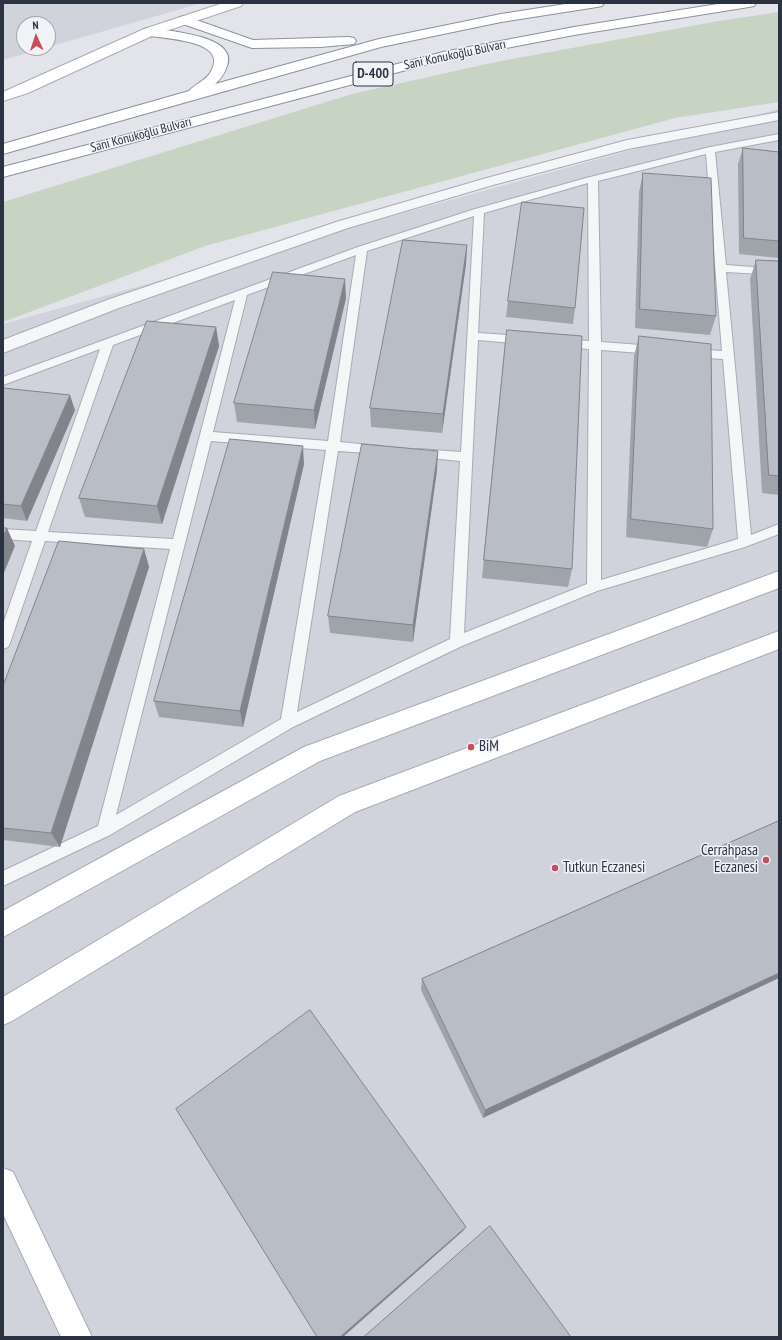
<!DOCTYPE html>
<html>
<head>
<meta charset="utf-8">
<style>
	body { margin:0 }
	#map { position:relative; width:782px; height:1340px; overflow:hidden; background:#e2e4ea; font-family:"PT Sans Narrow",sans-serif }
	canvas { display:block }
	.frame { position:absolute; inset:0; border:4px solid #2b3241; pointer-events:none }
	.north { position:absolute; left:16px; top:16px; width:40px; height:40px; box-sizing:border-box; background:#f1f3f7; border:1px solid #a2a6ae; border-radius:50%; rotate:357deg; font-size:11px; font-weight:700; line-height:16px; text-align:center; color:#2b3241 }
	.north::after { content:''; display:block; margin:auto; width:14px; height:18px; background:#c74e5a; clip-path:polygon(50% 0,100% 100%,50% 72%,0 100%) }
</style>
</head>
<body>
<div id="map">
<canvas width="782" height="1340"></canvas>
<div class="frame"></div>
<div class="north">N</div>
</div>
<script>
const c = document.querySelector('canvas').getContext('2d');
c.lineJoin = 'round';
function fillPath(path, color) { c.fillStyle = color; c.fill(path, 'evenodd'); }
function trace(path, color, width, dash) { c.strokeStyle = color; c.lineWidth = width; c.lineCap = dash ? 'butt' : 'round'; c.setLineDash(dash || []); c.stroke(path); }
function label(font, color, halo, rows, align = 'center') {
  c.font = font + ' "PT Sans Narrow",sans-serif'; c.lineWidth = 3; c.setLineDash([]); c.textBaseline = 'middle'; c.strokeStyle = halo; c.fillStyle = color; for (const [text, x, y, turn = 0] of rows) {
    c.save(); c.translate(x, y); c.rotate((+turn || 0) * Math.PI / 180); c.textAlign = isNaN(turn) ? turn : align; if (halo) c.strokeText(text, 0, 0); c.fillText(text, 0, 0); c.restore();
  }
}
fillPath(new Path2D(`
	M3 3H202L48 47V24H24V48H44L3 60Z
	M779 109V1337H3V324Z`), '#d0d3db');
fillPath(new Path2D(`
	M779 12V102L675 118 205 246 3 322V202L352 94 496 62 713 22Z`), '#c7d3c3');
const lane = new Path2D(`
	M779 134V140L715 152 726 265 779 269V275L726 272 751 535 779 524V534L745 547 597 591 462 646 293 727 110 835 3 886V871L98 826 170 549 45 541 10 643 8 647 3 649V624L32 541 3 539V529L36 531 100 349 3 385V377L358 247 475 209 590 177 710 147ZM706 154 722 351 692 349 686 353 692 357 723 359 738 539 601 580V350L654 354 660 350 654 346 601 342 598 181ZM588 183 589 341 563 339 557 343 563 347 589 349 587 584 464 633 478 340 524 344 530 340 524 336 478 333 484 213ZM474 216 461 452 419 449 415 450 413 453 415 456 419 457 460 461 450 639 297 712 338 451 380 454 384 453 386 450 384 447 380 446 340 442 367 251ZM356 255 328 441 213 432 247 295ZM235 300 173 539 48 532 113 345ZM211 441 326 450 281 719 116 815Z`);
const street = new Path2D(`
	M779 112V120L628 149 493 185 348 228 119 308 3 353V340L107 300 336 222 483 179 627 140Z`);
const secondary = new Path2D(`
	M223 3H243L241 6 154 35 28 93 3 101V92L144 29Z
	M779 571V588L320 761 3 937V911L304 747Z
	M779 631V649L355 812 12 1021 3 1025V997L339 796Z
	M3 1168 13 1172 92 1337H61L3 1214Z`);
const highway = new Path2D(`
	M572 3H604L602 6 597 7 501 22 381 47 3 154V144L189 91C195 84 205 81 210 73 232 39 162 39 144 35L142 32 144 29 149 28C167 31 239 35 227 66 224 74 221 79 215 84L379 39 501 14Z
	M724 3H756L754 6 749 7 574 35 444 60 3 177V167L443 52 574 27Z
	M185 16 253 40 349 37 354 38 356 41 354 44 320 47 252 48 180 23 178 20 180 17Z`);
trace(lane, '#a7abb4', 2);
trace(street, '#a7abb4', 2);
trace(secondary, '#a7abb4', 2);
trace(highway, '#8a919f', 2);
fillPath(lane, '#f4f6f8');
fillPath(street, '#f4f6f8');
fillPath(secondary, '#fff');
fillPath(highway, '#fff');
fillPath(new Path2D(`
	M743 148 779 152V258L739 254 738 164Z
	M643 173 716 316 710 335 635 328 639 192Z
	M467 245 466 264 442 433 371 427 370 408Z
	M756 260 779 261V495L762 493 750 279Z
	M346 298 315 429 237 422 234 403Z
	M508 301 575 308 573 324 506 317Z
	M216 327 219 346 162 524 85 517 79 498Z
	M507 330 572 569 568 587 482 578Z
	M639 336 713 529 707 547 626 537 634 356Z
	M3 388 75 410 27 521 3 518Z
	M304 464 243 727 159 717 154 701Z
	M437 470 413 642 330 633 328 616Z
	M144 549 149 567 60 847 3 840V686Z
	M779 821 483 1118 421 990 422 979Z`), '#9fa3aa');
fillPath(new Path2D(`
	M467 245 466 264 442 433 443 414Z
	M345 279 346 298 315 429 314 410Z
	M216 327 219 346 162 524 157 506Z
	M70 395 75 410 27 521 21 506Z
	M303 446 304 464 243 727 240 711Z
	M438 451 437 470 413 642V625Z
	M7 528 15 546 3 575V537Z
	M144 549 149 567 60 847 51 833Z
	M779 973V978L483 1118 485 1110Z
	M466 1227 463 1231 343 1337H340Z`), '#82848b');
const building = new Path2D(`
	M743 148 779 152V241L744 238Z
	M643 173 711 178 716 316 640 309Z
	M522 202 584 208 575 308 508 301Z
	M403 240 467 245 443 414 370 408Z
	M756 260 779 261V476L769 475Z
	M273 272 345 279 314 410 234 403Z
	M147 321 216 327 157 506 79 498Z
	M507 330 582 336 572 569 484 560Z
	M639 336 711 344 713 529 631 519Z
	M3 388 70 395 21 506 3 504Z
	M230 439 303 446 240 711 154 701Z
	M362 444 438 451 413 625 328 616Z
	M3 528H7L3 537Z
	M59 541 144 549 51 833 3 828V686Z
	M779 821V973L485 1110 422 979Z
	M310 1010 466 1227 340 1337H317L176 1109Z
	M490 1226 571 1337H364Z`);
fillPath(building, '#b9bdc6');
trace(building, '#82848b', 1);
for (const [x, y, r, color] of [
	[471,747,4,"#c74e5a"],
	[766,860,4,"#c74e5a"],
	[555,868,4,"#c74e5a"]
]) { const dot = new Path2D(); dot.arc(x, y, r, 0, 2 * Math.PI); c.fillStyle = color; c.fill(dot); trace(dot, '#f1f3f7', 1.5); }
label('13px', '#2b3241', '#f1f3f7', [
	["Sani Konukoğlu Bulvarı",455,55,-12],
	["Sani Konukoğlu Bulvarı",141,135,-15]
]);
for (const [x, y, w] of [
	[373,74,40]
]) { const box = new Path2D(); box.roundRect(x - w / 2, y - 12, w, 24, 3); c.fillStyle = '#f1f3f7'; c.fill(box); trace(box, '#2b3241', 1); }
label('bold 14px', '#2b3241', null, [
	["D-400",373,74]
]);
label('15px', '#2b3241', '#f1f3f7', [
	["BiM",479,747],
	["Cerrahpasa",758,851,"right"],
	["Eczanesi",758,868,"right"],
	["Tutkun Eczanesi",563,868]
], 'left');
</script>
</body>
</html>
